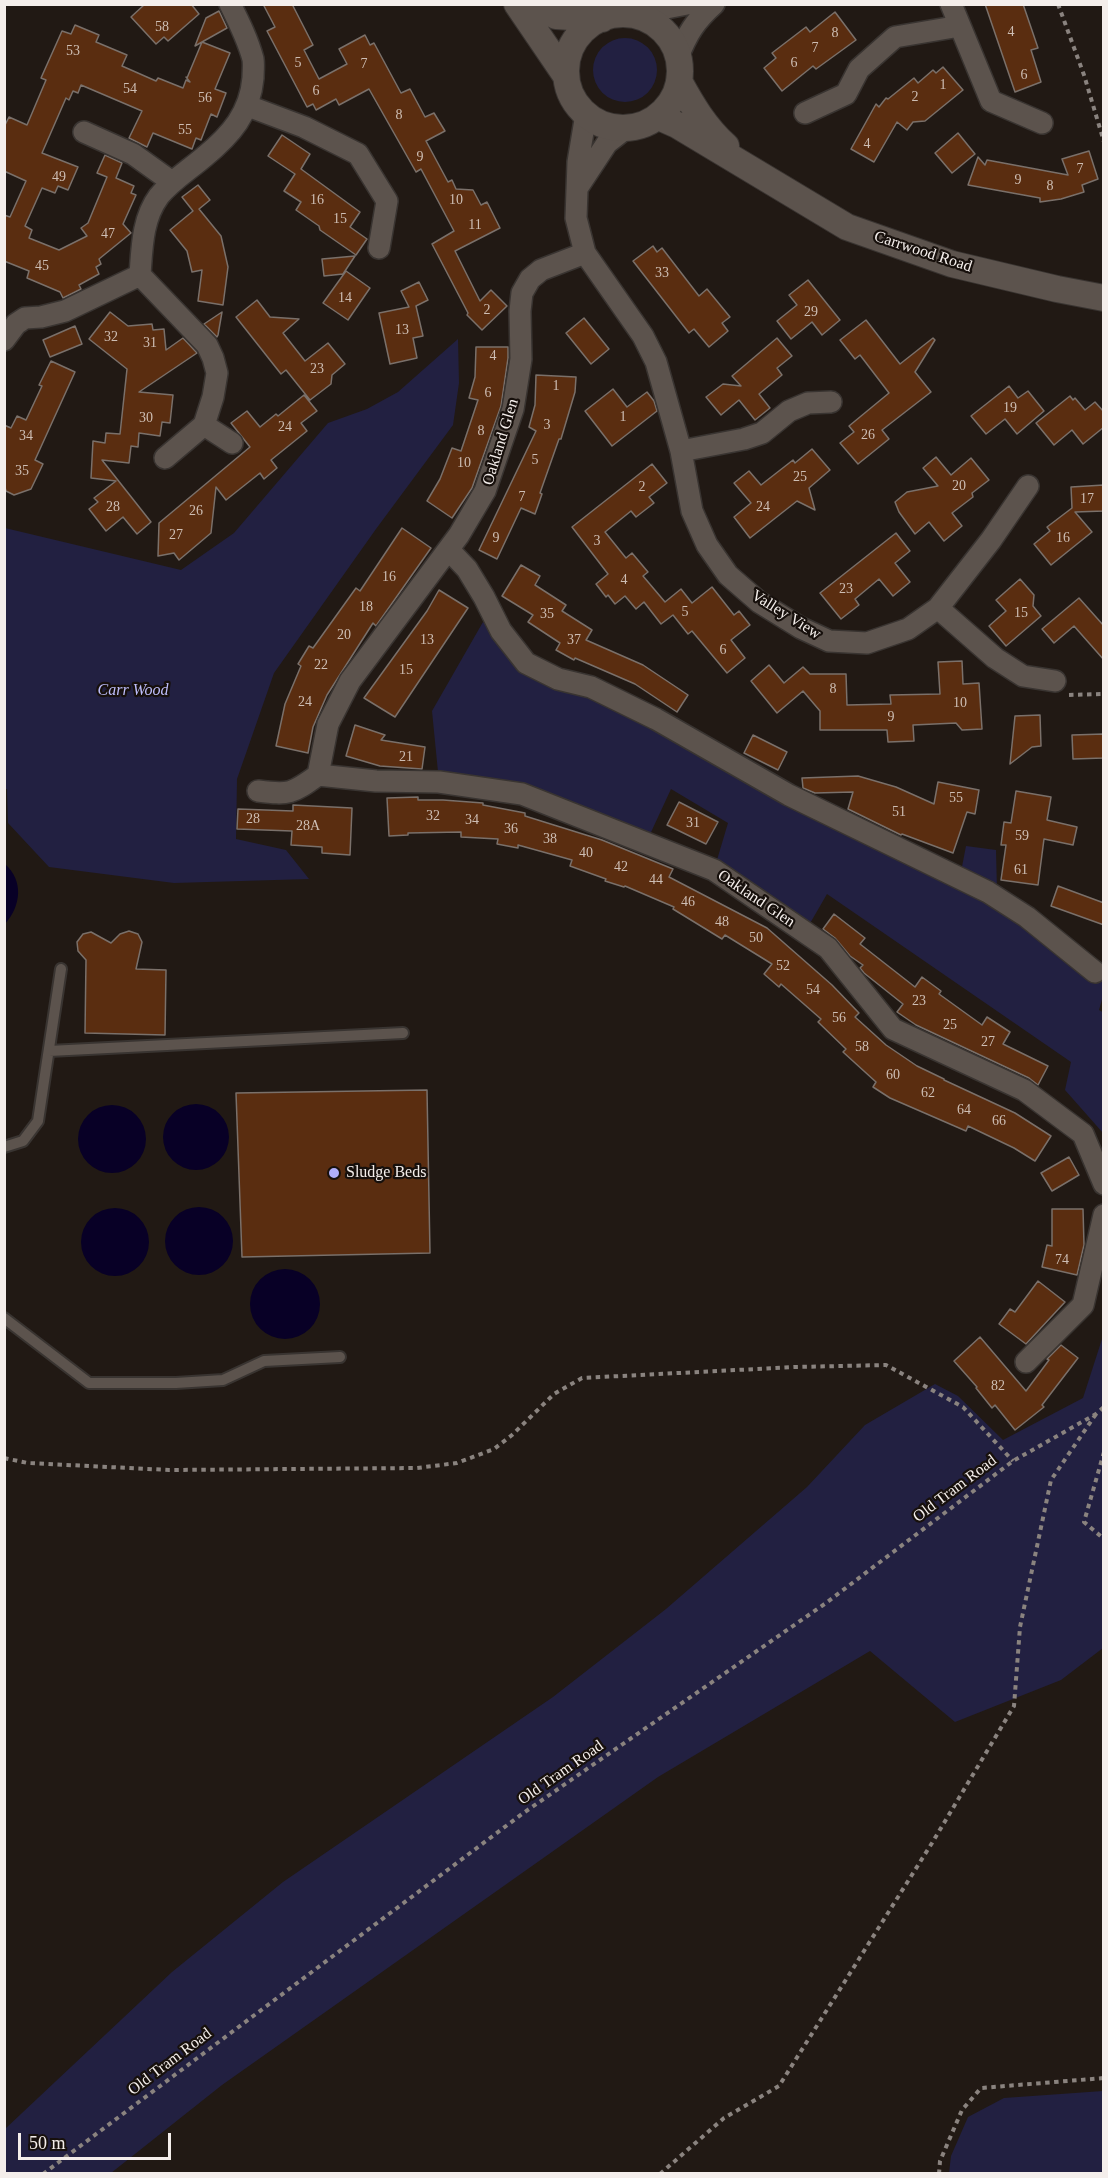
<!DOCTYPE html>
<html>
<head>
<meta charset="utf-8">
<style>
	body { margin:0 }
	#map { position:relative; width:1108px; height:2178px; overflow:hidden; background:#211914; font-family:"Times New Roman",serif }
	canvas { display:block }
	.frame { position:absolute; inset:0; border:6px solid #f4eeeb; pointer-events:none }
	.scale { position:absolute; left:18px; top:2133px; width:153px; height:27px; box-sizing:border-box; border:3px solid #f4eeeb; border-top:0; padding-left:8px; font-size:18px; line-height:21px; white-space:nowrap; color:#f4eeeb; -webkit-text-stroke:4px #17100c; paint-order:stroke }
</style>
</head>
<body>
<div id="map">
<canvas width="1108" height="2178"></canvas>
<div class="frame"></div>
<div class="scale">50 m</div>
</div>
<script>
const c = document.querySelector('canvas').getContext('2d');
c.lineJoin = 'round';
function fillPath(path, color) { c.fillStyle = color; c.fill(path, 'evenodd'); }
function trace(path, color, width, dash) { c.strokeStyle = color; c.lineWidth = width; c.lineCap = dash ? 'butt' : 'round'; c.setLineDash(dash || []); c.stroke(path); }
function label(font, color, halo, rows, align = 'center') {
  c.font = font + ' "Times New Roman",serif'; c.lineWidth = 4.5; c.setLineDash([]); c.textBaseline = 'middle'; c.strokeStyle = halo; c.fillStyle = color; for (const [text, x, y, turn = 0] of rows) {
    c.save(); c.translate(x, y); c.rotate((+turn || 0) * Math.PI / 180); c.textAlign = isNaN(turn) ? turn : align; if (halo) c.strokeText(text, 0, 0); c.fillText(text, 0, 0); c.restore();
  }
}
fillPath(new Path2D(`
	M593 70a32 32 0 1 1 64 0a32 32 0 1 1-64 0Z
	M458 339 459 383 453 425 376 529 274 673 237 779 236 839 286 850 309 879 174 883 49 867 8 823 7 789H4L5 528 181 570 234 533 328 423 367 409 398 392Z
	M483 622 526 663 960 877 966 846 996 850 997 891 1095 972 1103 982V996L1099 1010 1104 1013 1103 1133 1065 1090 1071 1062 827 894 805 932 714 870 728 823 671 789 646 843 522 794 439 782 432 711Z
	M1103 1324V1648L1061 1680 955 1722 870 1651 658 1777 222 2085 111 2173H5V2129L172 1972 283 1882 553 1697 666 1609 807 1487 865 1425 935 1384 958 1396 1003 1440 1083 1398 1103 1336Z
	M1103 2091V2173H949L951 2156 968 2117 1004 2098Z`), '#222041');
fillPath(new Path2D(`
	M5 864C24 881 21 906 5 924Z
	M163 1137a33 33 0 1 1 66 0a33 33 0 1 1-66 0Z
	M78 1139a34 34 0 1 1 68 0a34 34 0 1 1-68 0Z
	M165 1241a34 34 0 1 1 68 0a34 34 0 1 1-68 0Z
	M81 1242a34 34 0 1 1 68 0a34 34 0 1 1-68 0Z
	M250 1304a35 35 0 1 1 70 0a35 35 0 1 1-70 0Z`), '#080026');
const building = new Path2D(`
	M145 4H191L199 14 168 41 164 37 156 44 131 17Z
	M263 4H292L313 45 304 50 319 79 347 64 339 49 365 35 370 45 374 43 401 93 410 89 425 117 434 113 445 131 426 141 448 182 452 180 456 189 473 190 481 205 487 202 500 228 455 251 480 301 491 290 507 306 482 330 467 315 468 313 432 244 454 231 421 169 416 172 369 89 339 105 336 99 316 110 313 104 307 107 267 31 275 27Z
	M985 4H1023L1038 48 1031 50 1041 82 1015 92Z
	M219 11 227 28 202 42 230 53 215 89 226 93 217 117 211 114 201 140 196 138 192 149 153 133 147 147 129 138 142 111 81 85 78 93 73 91 69 100 66 98 42 153 78 167 68 190 58 186 55 193 42 188 25 226 32 230 29 238 59 250 87 236 81 228 88 223 107 177 97 173 105 155 122 163 116 178 134 186 131 193 136 195 123 224 131 233 99 259 101 264 96 267 99 274 79 285 81 289 63 298 60 292 27 278 29 271 4 261V215L10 217 26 181 4 171V127L9 117 27 125 46 80 41 78 62 31 71 34 75 25 99 35 96 42 127 55 122 66 156 81 158 78 183 88 186 80 190 82 186 77 187 78 202 42 195 46 206 18Z
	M835 12 856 40 816 69 813 66 782 91 764 68 776 58 772 53 806 27 810 32Z
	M943 67 963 90 925 121 913 122 907 130 897 122 874 162 851 149 876 104 879 107 886 98 888 99 914 78 918 83 933 70 936 73Z
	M958 133 975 154 952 173 935 153Z
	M282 135 310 154 301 169 360 212 350 227 367 239 356 255 320 230 319 226 296 210 301 202 284 191 295 174 268 156Z
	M1089 151 1098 179 1082 185 1084 192 1061 199 1040 202V198L968 185 978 157 985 165 987 160 1068 175 1062 159Z
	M198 185 210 200 199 209 221 236 228 267 223 305 198 301 202 270 192 272 187 251 170 230 193 211 182 197Z
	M653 246 657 252 662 248 699 296 707 289 730 317 722 323 728 331 709 347 694 329 689 333 633 261Z
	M355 256 343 274 324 276 322 259Z
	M346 271 370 288 348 320 323 303Z
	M808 280 840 320 822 335 812 322 791 339 777 321 797 305 789 295Z
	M419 282 428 300 416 306 423 336 413 338 417 358 390 364 379 313 409 307 401 291Z
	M257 300 270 317 299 319 283 333 305 361 328 343 345 364 332 375 331 384 310 400 286 370 281 374 236 317Z
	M110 312 128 326 152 324 153 330 164 329 166 350 183 338 197 353 139 392 173 395 170 423 162 422 160 436 139 433 138 447 131 446 129 463 102 460 151 522 137 534 123 517 106 531 89 509 98 502 94 498 116 481 91 478 93 441 105 443 106 433 120 434 127 369 89 339Z
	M222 312 218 335 217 337 204 324Z
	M584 318 609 349 591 364 566 333Z
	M866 320 900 364 933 338 935 340 915 372 931 392 882 430 889 439 858 464 840 443 854 432 849 426 889 393 860 355 855 359 840 340Z
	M75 326 82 344 50 357 43 340Z
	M777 338 792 356 777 368 782 375 759 394 770 408 755 420 739 400 721 415 706 397 723 384 741 386 732 376Z
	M476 347H508V358L501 406 478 471 472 488 452 518 427 501 440 479 452 448 461 451 478 400 469 398 475 377Z
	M51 361 75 372 35 460 43 464 31 489 14 495 6 491 4 484V425L11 428 17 416 26 420 42 386 39 385Z
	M536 375 576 377 575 392 561 439H559L540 493 542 494 535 514 521 508 497 559 479 550 536 431 529 427 535 405Z
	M1009 386 1018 398 1028 391 1044 411 1017 434 1005 419 986 434 971 416Z
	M613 389 627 407 647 392 654 401 657 411 612 446 585 411Z
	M304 395 317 411 301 423 307 431 271 460 277 468 264 479 260 473 226 500 216 487 211 533 179 560 174 553 158 556 159 523 250 447 231 423 247 411 260 427 276 414 278 416Z
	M1070 396 1073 400 1075 398 1085 410 1095 402 1104 412V427L1083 444 1072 430 1054 445 1036 423Z
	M812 449 830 470 809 488 815 510 797 501 750 538 734 517 751 503 734 483 749 471 761 485 793 460 795 463Z
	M936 457 951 475 971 458 989 480 972 493 973 497 952 513 962 526 944 541 929 522 915 534 899 512 895 502 907 492 938 486 923 468Z
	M652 464 667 483 649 497 654 503 636 517 631 511 605 532 626 558 632 553 648 572 643 576 665 602 681 589 692 603 712 587 734 615 739 611 750 625 731 640 745 658 727 673 692 631 688 634 673 615 661 624 644 602 636 609 625 596 615 604 608 595 606 597 596 584 608 574 572 527Z
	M1104 485V511L1075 512 1092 532 1051 565 1034 544 1050 531 1047 527 1072 508 1071 487Z
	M402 528 431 548 376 626 373 623 327 695 313 727 308 753 276 746 285 704 301 666 298 664 309 646 313 648 356 588 360 591Z
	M896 533 910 551 895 563 910 582 893 596 879 579 855 599 859 605 841 619 820 593Z
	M521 565 540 576 535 585 566 605 562 611 592 630 586 640 643 665 688 695 677 712 635 684 575 658 574 660 556 650 560 643 528 622 533 615 502 596Z
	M1020 579 1034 595 1033 606 1041 616 1006 646 989 626 1006 611 996 600Z
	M439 590 468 608 395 717 364 698 427 611Z
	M1079 598 1104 626V660L1074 626 1054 643 1042 629Z
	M962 661 963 684 979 683 982 729 962 730 956 723 913 725 914 741 888 742 887 730H820V711L803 691 777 713 751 681 769 665 784 683 803 667 810 674H846L847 705 891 704 890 695 940 694 938 662Z
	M1040 715 1041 746 1032 747 1010 764 1015 716Z
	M355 725 385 735 381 740 425 747 422 769 380 766 346 756Z
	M1104 734V758L1073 759 1072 735Z
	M753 735 787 752 778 770 744 753Z
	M858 776 896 787 934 804 938 782 979 790 975 814 967 812 953 853 902 834 901 835 848 809 853 792 815 793 803 788 802 778Z
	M1016 791 1051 797 1047 820 1077 827 1073 845 1044 839 1038 885 1001 880 1006 845H1001L1004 822 1011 823Z
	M418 797V800H443L483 803V805L525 813V816L602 840 673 869 669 877 767 928 832 985 859 1013 855 1017 886 1045 917 1066 944 1079V1080L1015 1113 1051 1136 1035 1161 1014 1148 968 1126 966 1131 890 1098 873 1087 876 1082 843 1052 846 1049 818 1022 821 1019 781 984 779 987 764 974 772 964 725 935 722 939 673 909 674 907 625 886 624 887 605 881 606 879 570 866 572 860 518 845V848L497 844 498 839 461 837V832L408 833V835L389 836 387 798Z
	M679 802 718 822 706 844 667 825Z
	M293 805 352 808 350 855 322 853V847L291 845 292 831 237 829 238 809 293 811Z
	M1058 886 1104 903V925L1051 906Z
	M834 914 865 938 860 944 915 987 922 977 941 991 939 994 982 1025 987 1017 1010 1032 1003 1044 1048 1066 1038 1085 1029 1078 916 1025 897 1012 903 1004 864 973 860 968 863 965 850 956 835 938 823 929Z
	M129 931 138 934 142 942 136 969 166 970 165 1035 85 1033 86 960 78 951 77 942 83 934 91 932 111 943 120 934Z
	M427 1090 430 1253 242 1257 236 1093Z
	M1069 1157 1079 1175 1052 1191 1041 1173Z
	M1052 1209H1083L1084 1245 1077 1275 1042 1267 1047 1245 1052 1246Z
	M1038 1281 1065 1302 1026 1344 999 1324 1010 1309 1015 1312Z
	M980 1337 1026 1391 1049 1360 1047 1359 1061 1345 1078 1358 1042 1405 1044 1407 1015 1430 995 1405 992 1408 976 1388 977 1387 954 1361Z`);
fillPath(building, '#5a2d10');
trace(building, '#7a706a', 1.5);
const service = new Path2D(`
	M49 1051 403 1033
	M4 1147 23 1141 38 1121 61 969
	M4 1318 89 1383H176L223 1380 264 1361 340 1357`);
const minor = new Path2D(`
	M951 4 991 101 1042 123
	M630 15 687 4
	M678 57C687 34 695 21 714 4
	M248 106 304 127 358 154 387 201 379 248
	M805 113 846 94 859 69 895 37 960 26
	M586 114 578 162 576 218 585 253 643 336 656 362 681 451 692 511 707 545 728 575 759 602 801 628 829 641 867 643 908 629 938 608 991 540 1028 486
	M84 132 133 154 172 182
	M578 187 607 143 625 129
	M4 340 16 324 25 318 41 317 65 311 140 275
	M204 425 232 443
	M681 451 744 439 762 433 789 411 808 403 831 402
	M165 458 204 425 213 397 217 373 213 358 207 345 140 275C142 248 142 219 159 196 172 180 189 170 204 157 231 135 250 113 253 78 253 72 254 65 253 59 248 40 239 22 230 4
	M449 550 467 569 484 597 501 631 526 663 558 679 591 687 656 719 789 795 988 892 1027 917 1095 972
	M938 608 995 658 1023 676 1055 681
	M318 775 328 724 350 681 459 535 485 491 513 409 521 359 520 311 522 293 530 279 541 270 585 253
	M258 791C289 795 292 794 318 775L376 781 439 782 522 794 714 870 828 948 893 1029 1024 1090 1083 1134 1104 1184
	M1026 1362 1083 1305 1104 1215`);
const tertiary = new Path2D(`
	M517 4 566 76
	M533 4 556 16 602 19
	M566 71a57 57 0 1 1 114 0a57 57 0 1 1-114 0Z
	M679 81C692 105 705 127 726 146
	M659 117 677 125 847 227 952 264 1057 289 1104 298`);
trace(service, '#393431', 14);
trace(minor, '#393431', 24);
trace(tertiary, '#393431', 28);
trace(new Path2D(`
	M1058 4 1084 75 1104 142
	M1069 695 1104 694
	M1104 1452 1084 1522 1104 1539
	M4 1458 28 1463 169 1470 417 1468 457 1463 494 1449 512 1435 554 1394 582 1378 795 1367 886 1365 963 1407 1013 1461
	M43 2174 522 1814 826 1603 1013 1461 1096 1414 1104 1407
	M660 2174 724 2118 779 2086 932 1843 1014 1706 1020 1627 1051 1480 1096 1414
	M939 2174 940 2161 962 2110 981 2088 1104 2078`), '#8a837f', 4, [4.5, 4.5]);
trace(service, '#5c534d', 10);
trace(minor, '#5c534d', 21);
trace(tertiary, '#5c534d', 26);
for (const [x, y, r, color] of [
	[334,1173,6,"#afaefa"]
]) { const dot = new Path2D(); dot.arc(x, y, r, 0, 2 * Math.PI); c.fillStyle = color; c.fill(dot); trace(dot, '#17100c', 2); }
label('14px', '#cebeb4', null, [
	["58",162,27],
	["4",1011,32],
	["8",835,33],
	["7",815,48],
	["53",73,51],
	["5",298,63],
	["6",794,63],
	["7",364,64],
	["6",1024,75],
	["1",943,85],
	["54",130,89],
	["6",316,91],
	["2",915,97],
	["56",205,98],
	["8",399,115],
	["55",185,130],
	["4",867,144],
	["9",420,157],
	["7",1080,169],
	["49",59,177],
	["9",1018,180],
	["8",1050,186],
	["16",317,200],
	["10",456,200],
	["15",340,219],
	["11",475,225],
	["47",108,234],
	["45",42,266],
	["33",662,273],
	["14",345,298],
	["2",487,310],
	["29",811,312],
	["13",402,330],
	["32",111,337],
	["31",150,343],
	["4",493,356],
	["23",317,369],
	["1",556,386],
	["6",488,393],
	["19",1010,408],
	["1",623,417],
	["30",146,418],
	["3",547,425],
	["24",285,427],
	["8",481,431],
	["26",868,435],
	["34",26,436],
	["5",535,460],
	["10",464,463],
	["35",22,471],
	["25",800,477],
	["20",959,486],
	["2",642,487],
	["7",522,497],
	["17",1087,499],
	["28",113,507],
	["24",763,507],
	["26",196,511],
	["27",176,535],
	["9",496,538],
	["16",1063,538],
	["3",597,541],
	["16",389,577],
	["4",624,580],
	["23",846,589],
	["18",366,607],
	["5",685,612],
	["15",1021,613],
	["35",547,614],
	["20",344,635],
	["13",427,640],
	["37",574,640],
	["6",723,650],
	["22",321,665],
	["15",406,670],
	["8",833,689],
	["24",305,702],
	["10",960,703],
	["9",891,717],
	["21",406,757],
	["55",956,798],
	["51",899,812],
	["32",433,816],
	["28",253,819],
	["34",472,820],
	["31",693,823],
	["28A",308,826],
	["36",511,829],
	["59",1022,836],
	["38",550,839],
	["40",586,853],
	["42",621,867],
	["61",1021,870],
	["44",656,880],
	["46",688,902],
	["48",722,922],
	["50",756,938],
	["52",783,966],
	["54",813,990],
	["23",919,1001],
	["56",839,1018],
	["25",950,1025],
	["27",988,1042],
	["58",862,1047],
	["60",893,1075],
	["62",928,1093],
	["64",964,1110],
	["66",999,1121],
	["74",1062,1260],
	["82",998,1386]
]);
label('16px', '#f4eeeb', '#17100c', [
	["Carrwood Road",923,252,18],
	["Oakland Glen",501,442,-73],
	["Valley View",786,615,32],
	["Oakland Glen",756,899,34],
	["Old Tram Road",955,1489,-37],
	["Old Tram Road",561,1773,-35],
	["Old Tram Road",170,2062,-37]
]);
label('italic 16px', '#bdbdfa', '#17100c', [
	["Carr Wood",133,691]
]);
label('16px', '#f4eeeb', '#17100c', [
	["Sludge Beds",346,1173]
], 'left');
</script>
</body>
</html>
